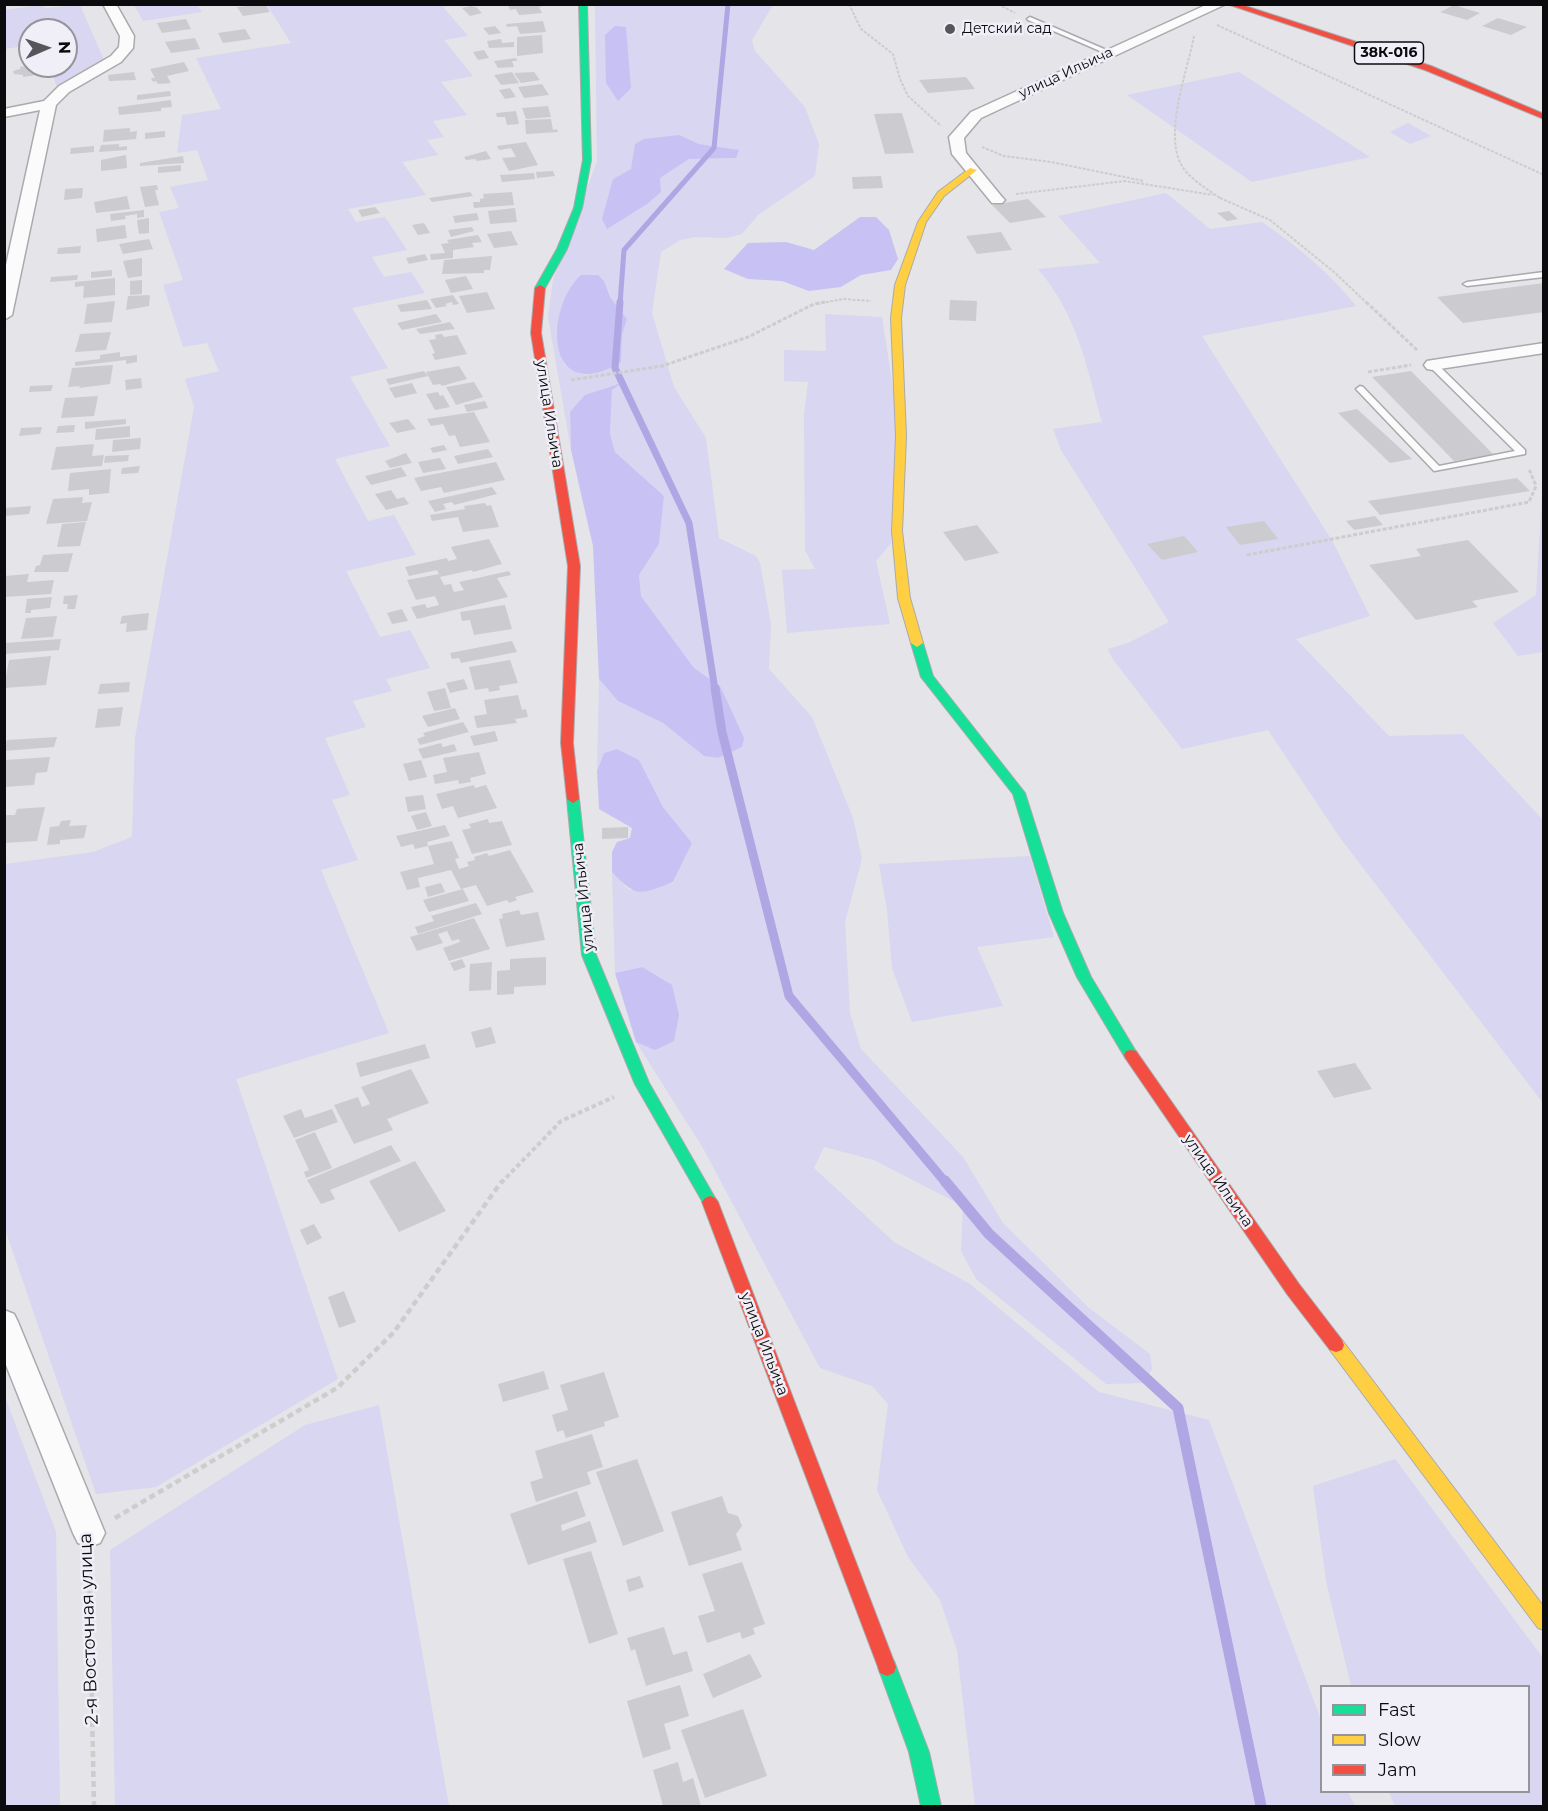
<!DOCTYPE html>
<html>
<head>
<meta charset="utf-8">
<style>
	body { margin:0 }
	#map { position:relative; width:1548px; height:1811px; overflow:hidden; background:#e4e4e9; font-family:Montserrat,sans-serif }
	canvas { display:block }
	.frame { position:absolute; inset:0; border:6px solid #0b0b0e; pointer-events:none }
	.legend { position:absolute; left:1320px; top:1685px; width:210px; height:108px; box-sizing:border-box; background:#f0eff8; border:2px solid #94949a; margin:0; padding:8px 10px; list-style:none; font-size:18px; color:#0b0b0e }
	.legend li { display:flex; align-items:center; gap:12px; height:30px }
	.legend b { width:30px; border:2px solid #94949a }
	.north { position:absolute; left:18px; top:18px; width:60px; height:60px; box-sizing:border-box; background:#f0eff8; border:2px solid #94949a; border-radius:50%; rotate:88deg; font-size:16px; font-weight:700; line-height:24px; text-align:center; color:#0b0b0e }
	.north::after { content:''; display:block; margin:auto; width:21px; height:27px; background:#57575b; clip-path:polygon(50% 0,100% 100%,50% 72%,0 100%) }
</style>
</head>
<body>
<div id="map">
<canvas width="1548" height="1811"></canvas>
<div class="frame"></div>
<ul class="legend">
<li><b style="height:8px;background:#16e098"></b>Fast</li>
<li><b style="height:8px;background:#ffcf43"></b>Slow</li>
<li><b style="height:8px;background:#f24e42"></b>Jam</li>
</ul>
<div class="north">N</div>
</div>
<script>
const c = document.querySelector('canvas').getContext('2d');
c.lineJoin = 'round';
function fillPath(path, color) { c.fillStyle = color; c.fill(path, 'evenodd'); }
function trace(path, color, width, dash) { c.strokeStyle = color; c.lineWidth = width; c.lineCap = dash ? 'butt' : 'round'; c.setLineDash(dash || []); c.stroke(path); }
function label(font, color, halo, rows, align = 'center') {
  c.font = font + ' Montserrat,sans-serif'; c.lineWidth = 5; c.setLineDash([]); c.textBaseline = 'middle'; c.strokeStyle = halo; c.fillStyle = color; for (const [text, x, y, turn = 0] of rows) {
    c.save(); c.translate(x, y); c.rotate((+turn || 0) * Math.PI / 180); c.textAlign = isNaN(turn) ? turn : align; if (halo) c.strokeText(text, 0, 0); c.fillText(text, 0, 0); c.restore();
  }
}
fillPath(new Path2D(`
	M615 4 745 6 773 5 752 40 755 51 805 107 819 144 815 176 758 215 742 234 726 238 695 237 680 240 661 252 652 313 674 387 706 438 719 538 756 556 760 563 771 624 769 669 812 717 853 818 862 859 845 922 850 1013 861 1049 963 1157 1003 1223 1089 1308 1150 1354 1152 1369 1144 1383 1106 1384 976 1279 961 1251 963 1206 874 1160 824 1147 814 1168 894 1242 970 1284 1099 1392 1209 1420 1321 1720 1322 1792H1348L1355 1806H975L957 1650 940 1600 908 1557 877 1490 888 1404 872 1386 820 1368 703 1148 636 1042 642 967 615 973 612 872 629 890 673 883 692 843 663 807 639 760 617 749 604 753 597 771 599 679 618 701 663 723 704 756 718 758 742 747 720 686 694 668 641 596 639 575 659 544 664 496 615 452 610 434 612 390 620 384 570 412 571 450 548 317 553 280 597 161 595 5ZM679 136 699 144 738 150 736 158 689 159 660 178 613 179 632 169ZM604 282 610 297 627 319 622 335 621 362C598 372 583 384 563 362Z
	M40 5 46 8 80 5 104 60 57 87 50 66H66V30H30V45L5 49V10Z
	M134 5H197L202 12 143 21Z
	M267 5H453L443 7 468 36 444 40 473 76 441 82 467 115 433 121 444 137 427 140 438 155 402 162 426 195 348 209 356 222 385 217 407 250 372 257 384 277 411 272 425 293 352 308 388 368 350 377 390 446 335 459 368 521 394 515 416 555 346 571 380 637 410 630 430 668 386 679 392 691 353 701 366 727 325 738 350 795 332 800 358 860 321 870 389 1033 236 1079 338 1379 156 1487 96 1494 5 1229V864L93 852 132 837 135 738 194 407 185 379 219 371 207 343 183 347 163 285 183 280 159 212 179 208 170 187 208 180 197 150 177 153 182 115 221 109 196 58 291 43Z
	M1239 72 1370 157 1252 182 1127 95Z
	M1408 123 1431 136 1410 144 1390 132Z
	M1166 193 1210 229 1262 222C1297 246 1330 273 1356 306L1202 336 1333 542 1370 616 1296 639 1389 736 1463 734 1543 820V1103L1341 839 1268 730 1182 749 1112 658 1108 649 1128 643 1169 622 1061 450 1053 429 1102 422C1086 365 1078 316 1038 269L1100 263 1058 216Z
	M825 314 882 317 900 434 891 543 876 561 890 624 787 633 782 570 815 569 805 550 804 415 808 382 784 381V350L826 351Z
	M1543 478V652L1518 656 1493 623 1536 595Z
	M1030 856 1054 937 977 947 1003 1006 912 1022 892 968 887 910 879 864Z
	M5 1397 56 1532 60 1806H5Z
	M379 1405 449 1806H115L110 1550 305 1425Z
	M1395 1459 1543 1658V1806H1395L1389 1792H1528V1686H1351L1326 1581 1313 1486Z`), '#d8d6f0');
fillPath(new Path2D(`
	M615 26 626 27 631 88 618 101 606 83 605 35Z
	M679 135 699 144 739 150 736 158 689 159 660 178 661 192 647 204 607 229 602 219 613 179 631 169 635 144 644 139Z
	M860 217H876L889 230 898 259 891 270 861 275 841 287 809 291 782 281 748 279 724 269 748 243 786 242 814 250Z
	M581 275H598L604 281 610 297 627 319 622 335 621 362C546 408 543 310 581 275Z
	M622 383 612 390 610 434 615 452 664 496 659 544 639 575 641 596 694 668 720 686 744 738 742 747 718 758 704 756 663 723 618 701 599 679 593 546 571 450 570 412 585 395Z
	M617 749 639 760 663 807 692 843 673 882C641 894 637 899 612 872V852L617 842 630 838 632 828 599 809 597 771 604 753Z
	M642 967 672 985 679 1015 674 1041 655 1050 636 1042 615 973Z`), '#c8c1f3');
trace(new Path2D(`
	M620 304 624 250 714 148 728 4`), '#b0a6e3', 5);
trace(new Path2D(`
	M620 302 615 368 689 523 715 690`), '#b0a6e3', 7);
trace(new Path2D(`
	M715 688 722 732 789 996 946 1183`), '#b0a6e3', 9);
trace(new Path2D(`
	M945 1181 989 1234 1178 1408 1261 1806`), '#b0a6e3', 11);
fillPath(new Path2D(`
	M265 4 270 12 243 16 237 7Z
	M514 4H543V6L539 7 542 13 519 15 516 9 510 10 508 5Z
	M1454 5 1480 13 1467 20 1440 12Z
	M471 6 476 7 482 13 470 16 462 8Z
	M1498 18 1527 27 1511 35 1482 26Z
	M186 19 191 29 162 33 157 23Z
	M543 21 546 32 520 34 517 26 507 27 506 24Z
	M495 26 501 33 489 35 483 28Z
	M245 29 251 39 223 43 218 33Z
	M542 35 543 53 517 56V37Z
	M195 38 200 49 171 53 165 42Z
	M501 39 502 43 514 42V47L489 48 487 41Z
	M484 50 489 58 478 60 473 52Z
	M516 58 517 61H512L514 67 498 68 494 61Z
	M184 62 189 71 167 76 171 83 158 84 156 81 153 82 151 78H155L150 69Z
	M30 65 48 66 50 73 23 77V75L14 74 13 71 20 69V67Z
	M134 72 136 80 109 81 108 75Z
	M512 72 519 83 501 85 494 75Z
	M534 72 540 80 521 83 514 73Z
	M966 77 975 89 928 93 919 80Z
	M542 84 549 95 524 98 518 87Z
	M510 88 516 97 505 99 499 90Z
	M170 91 171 96 137 100V95Z
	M171 100 172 107 161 108V111L119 115 118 107Z
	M548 106 551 117 526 119 522 108Z
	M516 111 519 124 507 125 505 117H497L496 113Z
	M902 113 914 153 885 154 874 114Z
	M551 119 553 130 557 129 558 132 526 134 525 120Z
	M130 128V132L137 131 136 139 103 142 104 130Z
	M165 131V137L145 139V133Z
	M526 142 538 165 509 171 502 158 516 157 511 148 499 150 497 146Z
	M119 144V147L127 146V150L99 152 101 145Z
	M94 146V152L70 154 71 148Z
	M486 151 491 159 477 161 475 159 466 160 464 157Z
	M126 155 127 168 101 171V160Z
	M183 156 184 163 140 166V163Z
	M181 165V171L158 173V167Z
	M553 171 555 176 537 178 536 172Z
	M534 173 535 179 502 182 500 175Z
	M881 176 883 188 853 189 852 177Z
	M157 185 158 190H155L159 205 145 207 140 187Z
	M83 188 82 198 64 200 65 189Z
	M470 192 473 196 432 202 429 198Z
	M512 192 514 205 474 208 473 202H480V199L484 198 483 194Z
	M127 196 130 209 96 213 94 202Z
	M1028 199 1046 217 1010 223 992 205Z
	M375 207 380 213 362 217 358 210Z
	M515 208 517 222 490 224 488 211Z
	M144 210V217L137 218V214L125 216 126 219 111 221 110 214Z
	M1229 211 1238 219 1227 221 1217 213Z
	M477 213 479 220 455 223 453 216Z
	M149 218V233L139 234 137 220Z
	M424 223 430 233 418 235 412 225Z
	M125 225 127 238 97 242 96 229Z
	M472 227 474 231 451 237 448 230Z
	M511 231 518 245 494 248 487 234Z
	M1001 232 1012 250 977 254 966 236Z
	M478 235 482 242 472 243 474 247 453 250V258L431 260 430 254 445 253 441 244 449 243 447 240Z
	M149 239 153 249 123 254 119 244Z
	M81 246 80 253 57 254 58 248Z
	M425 254 428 260 409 264 406 258Z
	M492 256 490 270H484V273L442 274 444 260Z
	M142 258V276L128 278 123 261Z
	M112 270V276L91 278V272Z
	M78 275 77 280 50 282 51 277Z
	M466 276 473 289 451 293 445 280Z
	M115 278V295L83 298 84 286 75 287V282Z
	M142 280V294L130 295V281Z
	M1544 283V312L1463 323 1437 297Z
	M487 292 495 309 467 313 459 296Z
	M150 295 149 306 126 310 128 296Z
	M453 295 459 304 453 305 452 302 445 304 447 306 436 308 430 299Z
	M427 300 432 309 401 312 397 305Z
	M950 300 977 301 976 321 949 320Z
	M115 301 112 322 84 324 87 304Z
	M436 314 442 322 402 330 397 323Z
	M450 322 455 329 420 334 416 329Z
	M111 332 106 350 75 352 80 334Z
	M442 334 444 337 457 335 467 354 435 360 432 354 435 353 429 340 436 339 435 335Z
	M120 352V357L137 355V362L126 364V360L75 366V362L100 359V355Z
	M113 365 110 384 79 388 80 386 68 387 72 368Z
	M459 366 467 379 442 386 440 384 433 385 426 372Z
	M424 371 428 376 389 385 386 379Z
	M1411 371 1494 455 1454 461 1372 377Z
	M141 378 142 388 126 390 125 380Z
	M474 382 483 397 456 405 446 387Z
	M412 383 417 393 395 398 389 388Z
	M53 385 51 391 29 392 30 386Z
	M438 392 440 396 443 395 450 407 435 410 426 394Z
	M98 396 94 416 61 418 65 398Z
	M485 401 488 408 467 412 464 405Z
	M1357 409 1412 459 1390 463 1338 413Z
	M474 412 490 442 460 447 455 435 449 436 443 424 431 426 427 419Z
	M126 419V424L85 429V422Z
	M408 419 416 429 397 433 389 423Z
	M75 425 74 432 56 433 58 426Z
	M130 426V437L95 440 96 429Z
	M42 427 40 434 19 436 21 428Z
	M141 438 140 449 112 452 113 440Z
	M94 444 92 456 104 455 102 466 51 470 56 447Z
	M444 445 447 450 433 453 430 448Z
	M488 449 493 457 458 464 454 456Z
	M406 453 412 463 390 468 385 461Z
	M129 455 128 461 104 463 105 456Z
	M440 458 446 469 423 473 418 462Z
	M496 462 505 480 444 493 441 487 421 491 414 478Z
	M140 466 138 473 121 474 122 468Z
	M401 467 407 476 371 485 365 476Z
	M111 469 109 493 89 495V489L68 491 70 473Z
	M1517 478 1530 491 1380 515 1368 501Z
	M492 487 497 494 454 505 452 502 443 504 446 509 435 512 428 501Z
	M391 490 397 499 404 497 409 504 386 510 375 494Z
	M83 497 82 503 92 502 87 521 46 524 53 499Z
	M485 503 487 506 491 505 499 527 463 532 458 517 432 521 430 515 465 509 464 506Z
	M31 506 29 514 4 516V508Z
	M1375 516 1383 525 1354 530 1346 521Z
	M1264 521 1278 539 1240 545 1226 527Z
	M86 522 80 546 57 547 62 524Z
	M977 525 999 553 965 561 943 532Z
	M1184 536 1198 552 1162 560 1147 544Z
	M489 539 502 564 473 572 472 570 440 577 444 585 451 584 454 592 464 590 459 582 509 571 511 575 497 578 508 597 417 619 411 607 425 604 427 608 439 605 435 596 416 600 407 580 439 574 437 570 409 576 405 567 447 558 448 561 457 559 451 547Z
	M1468 540 1519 592 1472 601 1478 607 1416 620 1369 565 1421 556 1416 549Z
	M73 553 68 572H34L36 566 40 565 43 555Z
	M29 574 27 582 54 580 51 594 4 597V576Z
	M78 595 75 609H67L68 604H63L64 596Z
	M52 597 50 608 31 610V613H25L27 599Z
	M505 605 512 629 474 635 470 620 462 621 460 612Z
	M402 609 408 621 392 624 387 613Z
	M149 613 147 630 126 632 127 623 120 624 122 616Z
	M57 616 53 637 21 639 26 618Z
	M61 639 59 650 4 654V643Z
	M512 641 517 652 461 663 459 658 452 659 450 653Z
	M51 656 46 685 4 688 9 660Z
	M510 660 518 683 499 686 500 690 489 692 488 688 475 690 469 667Z
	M464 679 468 689 450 693 446 683Z
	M130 682 129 692 98 694 100 684Z
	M445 688 451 708 434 711 427 692Z
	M518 695 522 710 526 709 528 717 515 719 517 723 477 728 474 716 487 714 484 700Z
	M123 707 120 726 95 728 98 709Z
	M455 708 460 719 428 727 422 716Z
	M463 722 469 732 420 745 417 739 425 736 423 733Z
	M495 731 498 741 474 746 470 736Z
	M57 737 54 747 4 751 7 740Z
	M441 743 443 747 454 744 457 751 423 759 418 749Z
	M479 752 486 774 470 778 471 782 459 784 458 780 435 784 433 775 447 772 443 758Z
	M50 757 47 772 36 773 34 785 4 787 5 760Z
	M421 760 427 777 409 781 403 764Z
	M474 785 475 788 486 785 497 808 458 818 453 806 442 809 436 794Z
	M423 795 426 809 408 812 405 797Z
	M45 807 37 841 4 843V815H15L17 809Z
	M426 812 432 826 417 830 411 816Z
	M488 819 489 823 502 821 512 845 472 854 462 830 471 828 469 824Z
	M71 820 69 826 87 825 84 838 60 840V844L47 845 50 827 59 826 61 821Z
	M445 825 450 836 427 842 428 846 415 849 413 844 401 847 396 836Z
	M628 827V838L602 839V828Z
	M452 841 459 858 455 859 459 869 469 866 467 862 475 860 474 857 487 853 489 856 510 850 534 892 515 897 517 900 509 903 507 900 487 906 476 885 461 889 451 870 418 878 420 887 407 890 400 872 434 864 428 846Z
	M441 883 445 892 428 897 425 887Z
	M463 889 469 901 429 912 423 900Z
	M476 903 482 914 418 934 415 927 434 921 431 916Z
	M519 910 521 915 538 912 545 940 506 947 499 919 503 918 502 914Z
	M474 918 490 949 449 961 443 948 460 942 459 939 452 941 447 931 438 934 443 943 417 951 410 937Z
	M546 957V985L514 987V994L497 995V971L510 970V959Z
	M462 959 466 967 454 971 450 963Z
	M492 962 491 990 469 991 470 964Z
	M491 1027 496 1043 476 1048 471 1032Z
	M425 1044 430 1058 360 1077 356 1063Z
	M1355 1063 1372 1089 1334 1098 1317 1071Z
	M411 1069 429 1103 387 1119 393 1130 354 1144 334 1105 358 1097 362 1107 370 1104 361 1087Z
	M301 1109 305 1118 332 1109 338 1122 294 1138 283 1116Z
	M315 1132 332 1168 306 1178 304 1172 309 1170 295 1140Z
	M391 1145 401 1161 330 1190 335 1199 321 1204 307 1180Z
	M415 1161 446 1211 399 1232 369 1181Z
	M314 1224 322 1238 307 1245 300 1230Z
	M344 1291 356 1322 339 1328 328 1297Z
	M544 1371 549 1389 503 1402 498 1384Z
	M604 1372 619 1417 604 1422 605 1426 566 1438 563 1430 557 1432 552 1415 568 1410 560 1385Z
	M592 1434 603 1467 587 1472 591 1484 536 1502 530 1482 543 1478 535 1451Z
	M637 1459 664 1531 623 1546 596 1472Z
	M577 1491 586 1516 561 1525 562 1531 590 1521 597 1542 528 1565 510 1514Z
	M722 1496 728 1513 738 1516 742 1526 736 1534 742 1550 689 1566 671 1512Z
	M591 1551 618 1634 589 1644 563 1559Z
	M742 1562 765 1624 753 1628 755 1634 742 1639 740 1632 707 1643 698 1616 715 1611 702 1574Z
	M640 1576 644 1587 629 1592 626 1580Z
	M664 1627 673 1655 687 1651 693 1671 646 1686 635 1649 631 1651 627 1638Z
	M750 1654 762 1677 713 1698 703 1674Z
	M680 1685 689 1716 664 1724 671 1749 643 1758 627 1701Z
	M743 1709 767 1776 705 1798 681 1730Z
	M678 1762 683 1782 693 1778 701 1806H663L653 1770Z`), '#ccccd0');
const lane = new Path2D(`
	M1030 17 1111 52 1112 53 1107 54 1028 20 1027 19Z
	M1544 272V277L1467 286 1463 284 1467 282Z
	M1433 362 1436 363 1525 450V454L1434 471 1356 389 1360 386 1363 387 1439 466 1515 451 1430 367 1429 365Z`);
const street = new Path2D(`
	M103 4H116L134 36 133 48 121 62 69 92 56 105 12 315 4 320V274L40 110 4 117V109L44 101 59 86 111 56 119 47 120 36Z
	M1208 4H1226L981 118 964 138 966 153 1002 197 1005 200 1002 203H992L952 154 949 137 971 112Z
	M1544 343V353L1433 370 1427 369 1424 365 1427 361 1433 360Z
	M4 1310 14 1314 18 1322 105 1533 100 1543 89 1547 78 1543 73 1533 4 1360Z`);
const fast = new Path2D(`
	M579 4H587L591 160 582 208 567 249 545 288 540 291 535 288 557 249 574 208 583 160Z
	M917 639 923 643 933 676 1025 793 1063 913 1091 977 1138 1055 1136 1059H1126L1077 977 1049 913 1013 794 921 677 911 643Z
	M573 795 579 799 596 955 649 1083 715 1198 718 1202 715 1206 710 1208 705 1206 635 1084 582 955 567 799Z
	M887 1658 894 1661 929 1752 941 1806H921L909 1752 878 1667 880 1661Z`);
const slow = new Path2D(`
	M970 168 977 170 944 196 926 222 905 285 901 318 906 436 902 531 910 598 923 643 917 647 911 643 898 598 892 531 896 436 891 318 895 285 918 222 938 192Z
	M1336 1338 1342 1340 1544 1607V1630L1538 1628 1330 1350 1328 1345 1330 1340Z`);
const jam = new Path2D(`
	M1227 4H1239L1431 66 1544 114V119L1425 70Z
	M540 285 545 288 541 333 580 566 573 743 579 799 573 803 567 799 561 743 568 566 531 333 535 288Z
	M1131 1050 1136 1051 1299 1284 1342 1340 1344 1345 1342 1350 1336 1352 1330 1350 1287 1294 1126 1059 1124 1055 1126 1051Z
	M710 1196 715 1198 718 1202 896 1667 894 1673 887 1676 880 1673 878 1667 702 1202 705 1198Z`);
trace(lane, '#aaaaad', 3);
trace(street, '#aaaaad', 3);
trace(fast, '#aaaaad', 2);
trace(slow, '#aaaaad', 2);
trace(jam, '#aaaaad', 2);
trace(new Path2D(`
	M849 4 861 29 893 54 900 79 908 96 941 126
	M998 4 1015 13
	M1217 25 1544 175
	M1194 36C1188 70 1161 138 1184 169 1193 181 1207 189 1220 198
	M982 147 1004 156 1051 162 1144 181
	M1016 194 1125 181 1213 195
	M1220 198 1270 220 1334 272 1368 304
	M817 304 843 299 871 301`), '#cdcdce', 2, [3, 1.5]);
trace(new Path2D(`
	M1366 302 1417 350
	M1368 372 1411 365
	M571 380 662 366 748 337 814 304 825 302
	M1247 555 1529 502 1536 486 1529 469`), '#cdcdce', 3, [4, 2]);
trace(new Path2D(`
	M501 1183 561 1121 614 1097`), '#cdcdce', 4, [4.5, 3]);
trace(new Path2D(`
	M115 1518 337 1388 394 1332 502 1181
	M89 1561 94 1806`), '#cdcdce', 4.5, [6, 4]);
fillPath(lane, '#fbfbfc');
fillPath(street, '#fbfbfc');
fillPath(fast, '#16e098');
fillPath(slow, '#ffcf43');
fillPath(jam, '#f24e42');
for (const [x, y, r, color] of [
	[950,29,6,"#57575b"]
]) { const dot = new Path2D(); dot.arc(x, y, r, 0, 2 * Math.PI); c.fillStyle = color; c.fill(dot); trace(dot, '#f0eff8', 2); }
label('14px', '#0b0b0e', '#f0eff8', [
	["Детский сад",962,29]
], 'left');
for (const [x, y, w] of [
	[1389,53,69]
]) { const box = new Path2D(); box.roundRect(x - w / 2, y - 11, w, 22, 4.5); c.fillStyle = '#f0eff8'; c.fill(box); trace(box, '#0b0b0e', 1.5); }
label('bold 14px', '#0b0b0e', null, [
	["38К-016",1389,53]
]);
label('14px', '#0b0b0e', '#f0eff8', [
	["улица Ильича",1066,73,-25]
]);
label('15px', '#0b0b0e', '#f0eff8', [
	["улица Ильича",549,414,81],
	["улица Ильича",584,897,-96],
	["улица Ильича",1218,1181,55],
	["улица Ильича",764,1344,69]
]);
label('18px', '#0b0b0e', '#f0eff8', [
	["2-я Восточная улица",89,1629,-92]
]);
</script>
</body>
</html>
